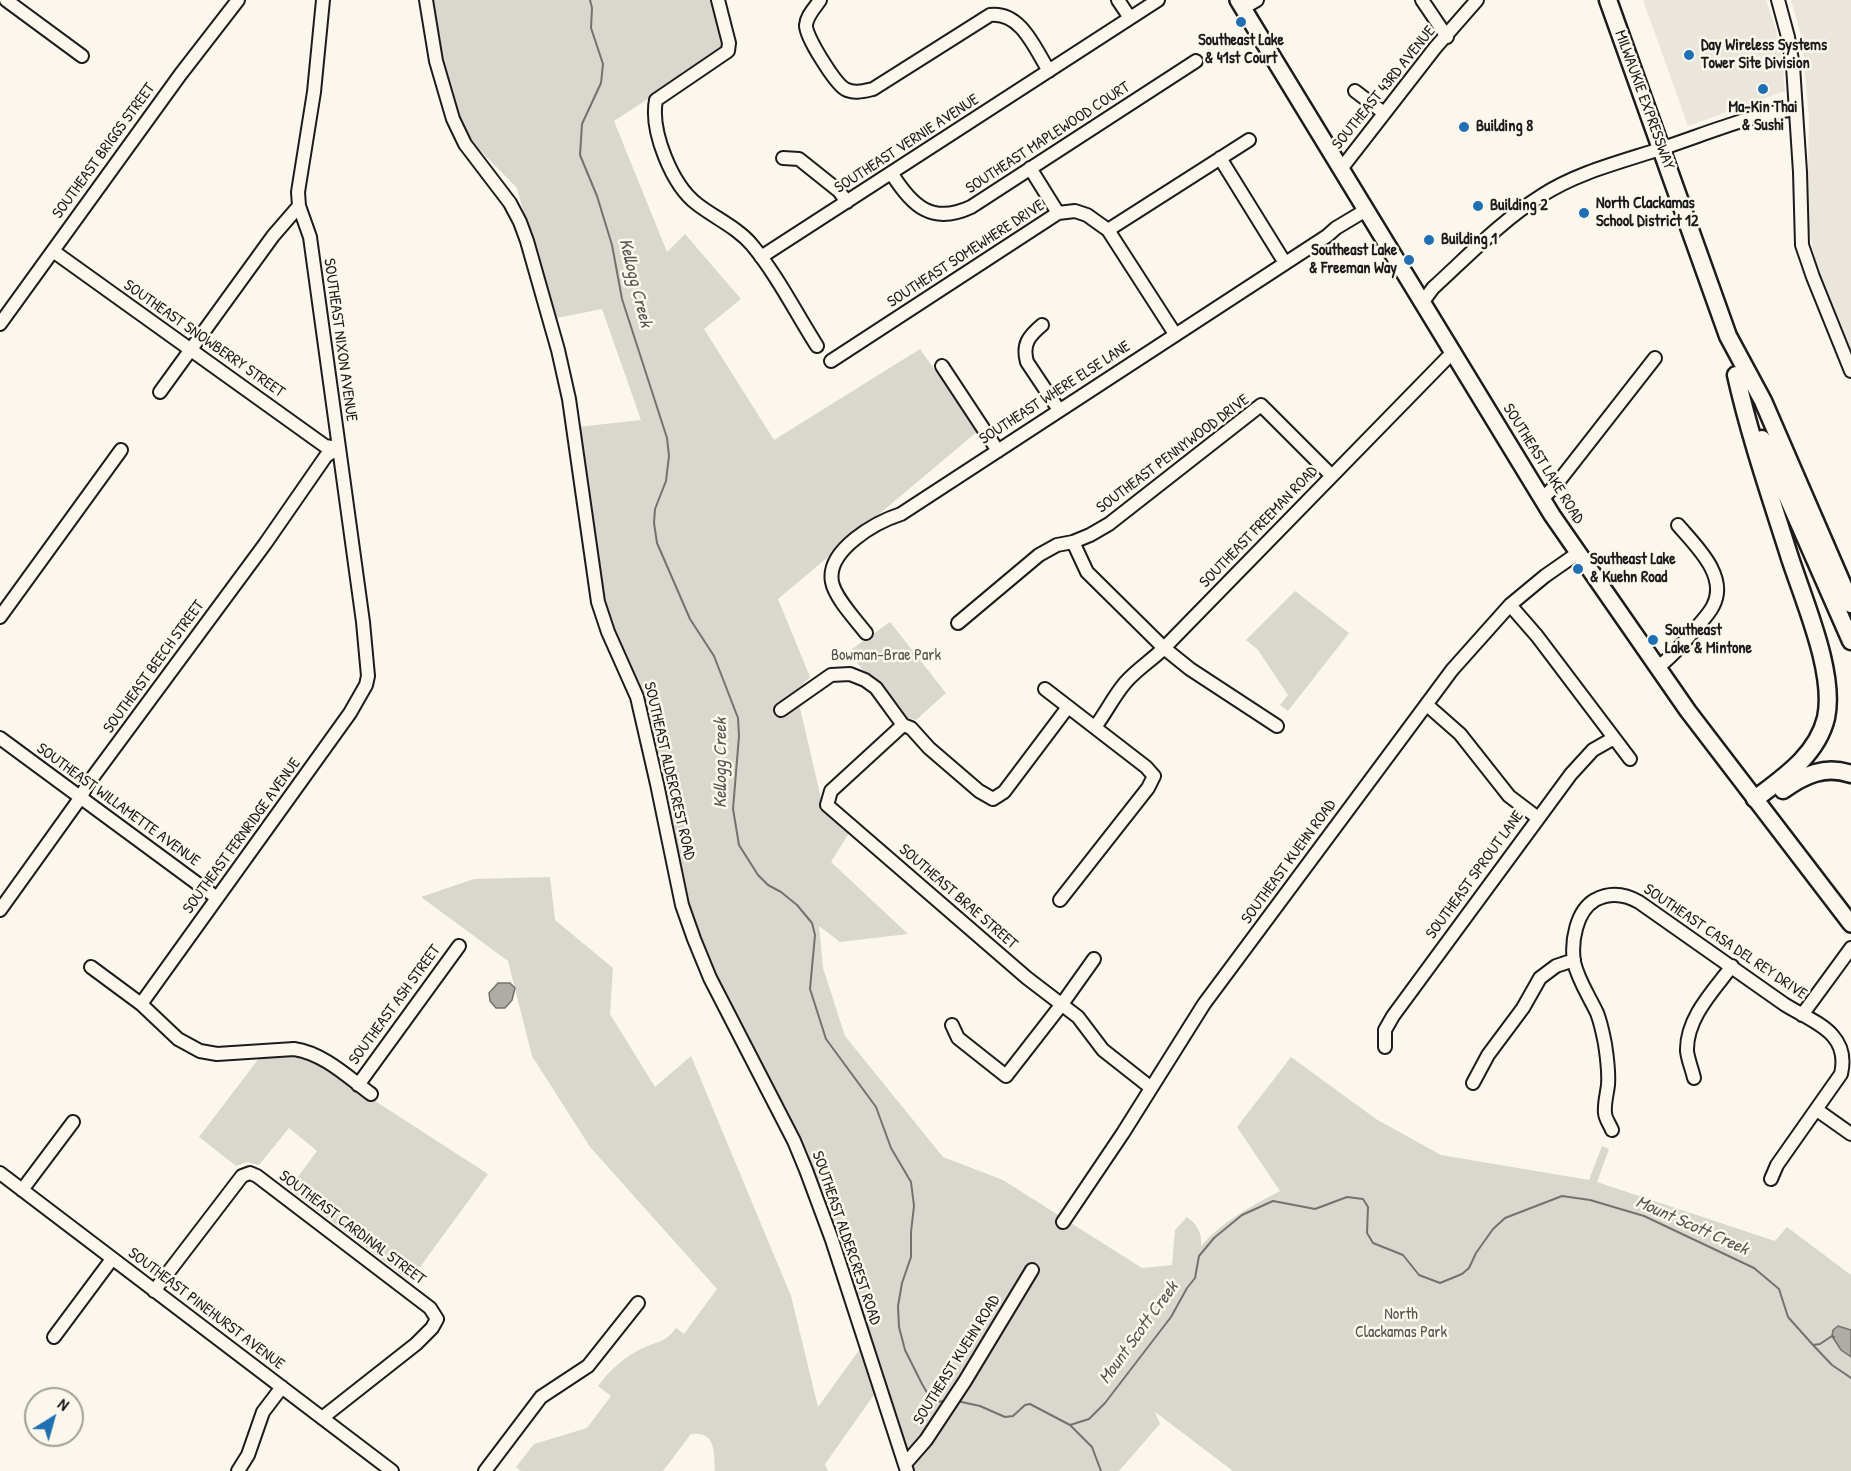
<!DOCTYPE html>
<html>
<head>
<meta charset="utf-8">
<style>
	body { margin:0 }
	#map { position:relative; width:1851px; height:1471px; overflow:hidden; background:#fbf7ec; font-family:"Patrick Hand",sans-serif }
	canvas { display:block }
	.north { position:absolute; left:24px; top:1387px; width:60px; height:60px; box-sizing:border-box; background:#fbf7ec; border:2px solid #a29f99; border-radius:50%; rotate:37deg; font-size:16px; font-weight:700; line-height:24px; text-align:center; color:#1c1c1c }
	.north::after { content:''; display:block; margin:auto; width:21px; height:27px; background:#1f6fb2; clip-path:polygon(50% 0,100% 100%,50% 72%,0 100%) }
</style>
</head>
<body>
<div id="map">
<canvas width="1851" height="1471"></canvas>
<div class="north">N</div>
</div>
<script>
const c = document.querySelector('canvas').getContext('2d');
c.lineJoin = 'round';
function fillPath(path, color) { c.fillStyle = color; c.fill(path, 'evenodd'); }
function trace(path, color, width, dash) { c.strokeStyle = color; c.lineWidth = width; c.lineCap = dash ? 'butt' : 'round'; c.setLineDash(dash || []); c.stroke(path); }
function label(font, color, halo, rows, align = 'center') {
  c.font = font + ' "Patrick Hand",sans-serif'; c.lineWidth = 5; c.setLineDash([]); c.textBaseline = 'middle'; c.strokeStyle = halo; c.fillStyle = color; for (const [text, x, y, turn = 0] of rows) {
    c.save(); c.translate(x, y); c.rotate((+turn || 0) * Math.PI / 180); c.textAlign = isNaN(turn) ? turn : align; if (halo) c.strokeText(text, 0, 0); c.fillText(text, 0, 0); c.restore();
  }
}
fillPath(new Path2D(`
	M1643 0H1766L1775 25 1782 57 1785 91 1688 126Z
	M1791 0H1851V356L1816 264 1807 220 1809 120 1802 39Z`), '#eae6dc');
fillPath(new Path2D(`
	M433 0H713L724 40 722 51 614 121 667 252 685 234 741 299 704 329 774 440 920 349 978 431 778 599 810 677 796 691 824 811 849 833 831 862 908 934 840 942 819 926 823 968 845 1036 943 1157 1003 1180 1142 1268 1172 1265 1175 1230 1187 1217C1198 1225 1202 1233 1201 1246 1223 1221 1250 1207 1280 1191L1237 1127 1291 1057 1376 1119 1441 1155 1589 1180 1602 1146 1609 1149 1597 1182 1775 1241 1787 1227 1851 1275V1471H1233L1155 1412 1160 1424 1119 1471H908L844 1263 697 939 634 678 609 622 577 427 641 420 602 309 552 319 517 188 467 137 441 63Z
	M1295 591 1349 633 1288 711 1280 705 1288 695 1258 650 1246 640Z
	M890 622 946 693 916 720 906 717 881 684 863 670 848 652Z
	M550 877 555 920 613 968 610 1014 655 1087 691 1056 791 1296 818 1407 860 1349 876 1392 825 1464 828 1471H715C714 1452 716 1431 691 1434L663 1471H521L516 1467 534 1444 587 1428 611 1396 598 1386C609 1371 624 1357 641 1349 657 1341 664 1344 676 1328L684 1334 717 1289 590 1147 532 1056 508 961 421 897 474 879Z
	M304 1055 488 1174 410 1281 289 1189 317 1151 289 1128 259 1165 247 1162 236 1166 199 1137 260 1057Z`), '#dad7ce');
const water = new Path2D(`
	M498 983H510L515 988 512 1000 505 1008H496L490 1001 489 993Z
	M1838 1326 1851 1330V1357L1841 1350 1832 1336 1833 1330Z`);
fillPath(water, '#afaca5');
trace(water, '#74726e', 1.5);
trace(new Path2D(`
	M590 0 592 8 591 28 603 64 601 83 582 124 580 155 597 196 612 245 622 299 667 438 669 456 666 481 655 509 654 523 657 543 690 619 714 656 738 718 739 736 733 809 739 845 758 875 768 885 781 892 797 905 812 923 815 935 810 989 826 1039 876 1107 891 1148 911 1182 914 1206 911 1232V1257L902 1283 898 1306 899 1327 905 1350 922 1384 929 1396 937 1402 945 1401
	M1813 1345 1832 1365 1851 1378
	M957 1401 980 1406 1005 1417 1013 1416 1025 1405 1030 1404 1070 1425 1092 1447 1101 1471
	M1070 1425 1089 1419 1105 1403 1171 1317 1187 1288 1195 1278 1199 1256 1214 1238 1242 1215 1273 1201 1315 1209 1347 1197 1363 1199 1368 1207 1367 1233 1373 1243 1403 1255 1419 1275 1440 1283 1462 1274 1469 1268 1476 1253 1493 1229 1505 1218 1562 1196 1590 1200 1644 1216 1754 1268 1779 1289 1788 1317 1813 1345 1820 1344 1832 1336 1834 1337`), '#74726e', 2);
const minor = new Path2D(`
	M6 0 82 56
	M426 0 436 61 453 119 465 144 510 203 520 222 527 241 558 350 569 399 598 602 608 632 637 697 657 784 682 905 694 939 710 978 794 1141 806 1170 832 1240 907 1471
	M718 0 729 43 728 51 656 100C650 131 672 185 697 204 715 218 738 228 752 245 777 275 796 313 817 346
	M820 0C815 8 807 15 806 25 805 36 835 83 845 89 854 94 864 91 873 89L990 15C1021 11 1035 49 1049 71
	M1118 0 1130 18
	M1422 0 1447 37
	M1778 0 1788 37 1793 66 1800 172 1802 245 1813 277 1851 371
	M1243 8 1257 0
	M1355 91 1384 113
	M783 158 799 159 839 191 847 202
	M1220 158 1285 263
	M1030 168 1058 213
	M1341 169 1435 48 1477 0
	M892 174C912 206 932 225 971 207L1196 61
	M1108 230 1249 140
	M53 251 325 446 338 448
	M761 257 1158 0
	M1422 303 1433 288C1467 257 1501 221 1541 196 1576 173 1620 162 1660 149 1706 134 1748 115 1796 109
	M0 324 180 75 238 0
	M1042 325C1029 336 1022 344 1027 362L1059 410
	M831 361 1058 213 1075 211 1087 215 1108 230 1175 334
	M942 366 998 451
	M160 392 273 236 299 206
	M1542 499 1555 486 1655 358
	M1073 542 1087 572 1164 648 1190 669 1277 726
	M1510 605 1537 636 1630 759
	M0 617 121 450
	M958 623 1039 555 1057 545 1073 542 1090 535 1109 524 1261 405 1331 475
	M866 633C856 620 835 598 832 582 826 550 876 522 901 514L1327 236 1336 228 1366 210
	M1657 668C1673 656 1684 643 1696 628 1702 621 1709 614 1713 606 1729 576 1695 545 1678 525
	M1045 689 1146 767 1154 776 1148 788 1060 900
	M1427 705 1460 734 1509 796 1538 818
	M781 710 831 675 850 674 865 680 876 688 903 725 911 728 929 748 979 791 993 799 1004 792 1068 707
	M903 725 831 791 827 805 1027 978 1078 1017 1103 1050 1150 1087
	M1095 727C1106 713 1113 697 1125 683 1136 670 1152 660 1164 648L1452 353
	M0 738 217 898
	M0 910 81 797 87 785 265 544 326 456 338 448
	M91 967 141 1004 178 1039 200 1051 217 1054 294 1049C323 1053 348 1077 371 1094
	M141 1004 350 713 366 685 368 676 363 622 310 237 299 206 298 192 314 92 323 0
	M1802 1015 1851 948
	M952 1025 958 1038 1006 1076 1062 1004 1094 959
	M1385 1047V1030L1393 1016 1571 774 1593 750 1614 738
	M1694 1078C1692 1069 1688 1060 1687 1051 1686 1018 1714 990 1732 966
	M1473 1083 1488 1055 1523 1008 1540 978 1556 966 1574 960
	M358 1085 459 946
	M1817 1110 1851 1134
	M1612 1130C1610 1125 1605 1118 1605 1113 1604 1104 1607 1094 1608 1085 1609 1072 1607 1057 1605 1044 1603 1034 1601 1023 1597 1013 1589 996 1578 980 1574 962 1571 942 1576 911 1595 900 1610 892 1625 894 1639 902L1784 1004C1810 1021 1851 1031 1841 1074L1777 1165 1771 1179
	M0 1173 392 1471
	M22 1190 73 1122
	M1063 1222 1123 1133 1204 1004 1452 670 1510 605 1545 576 1578 553
	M154 1291 242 1176 250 1173 257 1176 430 1308 437 1319 432 1328 416 1344 322 1418
	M54 1337 112 1259
	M905 1464 926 1440 965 1381 1032 1270
	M238 1471 248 1455 263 1412 282 1387
	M485 1471 541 1397 588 1366 638 1303`);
const major = new Path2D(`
	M1238 0 1552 515 1688 711 1851 924`);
const highway = new Path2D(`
	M1608 0 1728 336 1763 401 1851 604
	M1736 375C1750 437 1770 495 1789 555 1803 599 1836 673 1826 718 1817 755 1784 777 1755 799
	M1762 439 1851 641
	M1783 790C1804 775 1825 765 1851 774`);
trace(minor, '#1c1c1c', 16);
trace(major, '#1c1c1c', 20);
trace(highway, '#1c1c1c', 21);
trace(minor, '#fbf7ec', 12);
trace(major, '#fbf7ec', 15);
trace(highway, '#fbf7ec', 16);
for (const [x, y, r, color] of [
	[1241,22,6,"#1f6fb2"],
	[1689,55,6,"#1f6fb2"],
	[1763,89,6,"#1f6fb2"],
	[1464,127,6,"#1f6fb2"],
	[1478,206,6,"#1f6fb2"],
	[1584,213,6,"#1f6fb2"],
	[1429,240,6,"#1f6fb2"],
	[1409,260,6,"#1f6fb2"],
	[1578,569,6,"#1f6fb2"],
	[1653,640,6,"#1f6fb2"]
]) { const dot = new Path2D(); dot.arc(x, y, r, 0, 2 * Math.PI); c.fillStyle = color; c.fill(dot); trace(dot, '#fbf7ec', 2); }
label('bold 16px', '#1c1c1c', '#fbf7ec', [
	["Southeast Lake",1241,41,"center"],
	["& 41st Court",1241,59,"center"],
	["Day Wireless Systems",1701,46],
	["Tower Site Division",1701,64],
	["Ma-Kin Thai",1763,108,"center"],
	["& Sushi",1763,126,"center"],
	["Building 8",1476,127],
	["North Clackamas",1596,204],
	["School District 12",1596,222],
	["Building 2",1490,206],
	["Building 1",1441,240],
	["Southeast Lake",1397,251,"right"],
	["& Freeman Way",1397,269,"right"],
	["Southeast Lake",1590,560],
	["& Kuehn Road",1590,578],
	["Southeast",1665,631],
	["Lake & Mintone",1665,649]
], 'left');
label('16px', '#1c1c1c', '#fbf7ec', [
	["SOUTHEAST 43RD AVENUE",1384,88,-51],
	["MILWAUKIE EXPRESSWAY",1644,100,70],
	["SOUTHEAST MAPLEWOOD COURT",1048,138,-33],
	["SOUTHEAST VERNIE AVENUE",907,144,-33],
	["SOUTHEAST BRIGGS STREET",104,151,-54],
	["SOUTHEAST SOMEWHERE DRIVE",966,254,-33],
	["SOUTHEAST SNOWBERRY STREET",204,339,35],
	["SOUTHEAST NIXON AVENUE",340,340,82],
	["SOUTHEAST WHERE ELSE LANE",1055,393,-33],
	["SOUTHEAST PENNYWOOD DRIVE",1173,454,-37],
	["SOUTHEAST LAKE ROAD",1543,464,58],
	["SOUTHEAST FREEMAN ROAD",1259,527,-46],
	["SOUTHEAST BEECH STREET",154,667,-54],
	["SOUTHEAST ALDERCREST ROAD",669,771,77],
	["SOUTHEAST WILLAMETTE AVENUE",118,805,36],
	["SOUTHEAST FERNRIDGE AVENUE",242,836,-54],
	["SOUTHEAST KUEHN ROAD",1289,862,-54],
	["SOUTHEAST SPROUT LANE",1475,875,-54],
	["SOUTHEAST BRAE STREET",958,897,41],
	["SOUTHEAST CASA DEL REY DRIVE",1725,942,34],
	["SOUTHEAST ASH STREET",395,1005,-54],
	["SOUTHEAST CARDINAL STREET",352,1228,37],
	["SOUTHEAST ALDERCREST ROAD",846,1238,71],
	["SOUTHEAST PINEHURST AVENUE",206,1309,37],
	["SOUTHEAST KUEHN ROAD",957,1360,-58]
]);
label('16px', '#555451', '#fbf7ec', [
	["Bowman-Brae Park",886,656],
	["North",1401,1315],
	["Clackamas Park",1401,1333]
]);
label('italic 18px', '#575653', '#fbf7ec', [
	["Kellogg Creek",635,283,76],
	["Kellogg Creek",721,763,-90],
	["Mount Scott Creek",1692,1226,24],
	["Mount Scott Creek",1139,1333,-54]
]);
</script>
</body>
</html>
